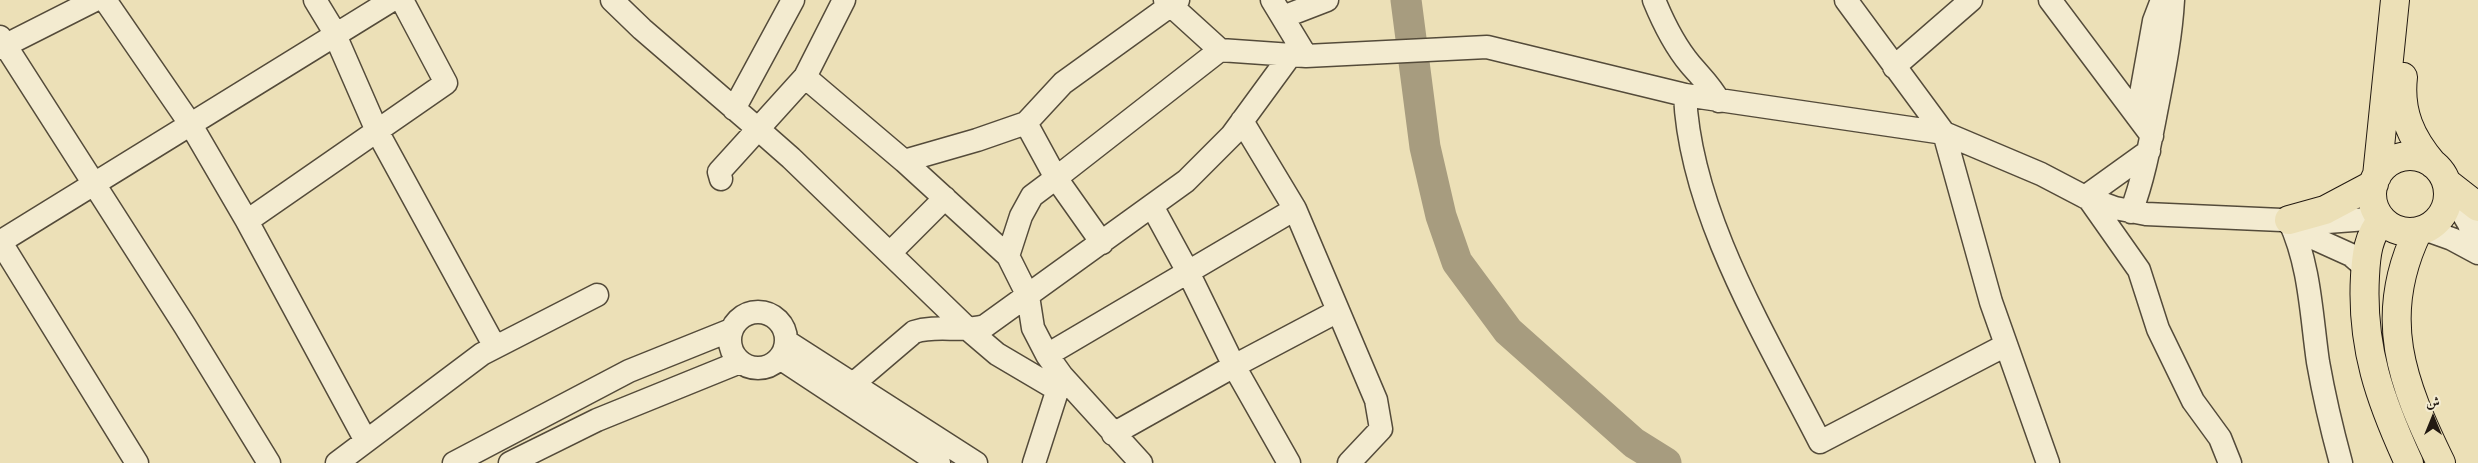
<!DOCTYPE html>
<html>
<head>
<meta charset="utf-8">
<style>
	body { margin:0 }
	#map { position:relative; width:2478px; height:463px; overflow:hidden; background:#ece0b7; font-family:"IM FELL French Canon",Amiri,serif }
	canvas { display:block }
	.north { position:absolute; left:2408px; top:393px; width:50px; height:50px; -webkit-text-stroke:4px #f3ebd0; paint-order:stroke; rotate:0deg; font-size:14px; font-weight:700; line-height:20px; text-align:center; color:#221911 }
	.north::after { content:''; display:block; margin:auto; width:18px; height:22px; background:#221911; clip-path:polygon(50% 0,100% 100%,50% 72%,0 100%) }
</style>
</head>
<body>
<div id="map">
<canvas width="2478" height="463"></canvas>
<div class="north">ش</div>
</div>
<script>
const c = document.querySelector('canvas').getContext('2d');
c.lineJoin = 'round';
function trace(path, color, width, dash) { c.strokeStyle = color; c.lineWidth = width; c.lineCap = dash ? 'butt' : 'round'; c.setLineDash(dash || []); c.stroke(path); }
trace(new Path2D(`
	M1406 0 1425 147 1441 216 1457 262 1508 331 1634 443 1666 463`), '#a79c7f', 31);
const minor = new Path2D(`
	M105 0 191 125 247 221 366 441
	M315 0 332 28 377 131 495 347
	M612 0 642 29 758 129 805 77 904 161 977 140 1026 123
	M1165 0 1220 50 1306 56 1487 47 1685 95 1944 133 1991 302 2048 463
	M1272 0 1306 56
	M1654 0C1663 22 1675 46 1690 64 1701 77 1711 86 1719 101
	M1846 0 1944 133 2041 174 2085 197 2115 208 2146 214 2327 222 2380 218
	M2050 0 2152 136
	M1283 17 1327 0
	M0 37 185 326 269 463
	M0 48 95 0
	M1894 67 1971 0
	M805 77 844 0
	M1685 95C1690 214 1767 338 1820 442L2006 345
	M734 109 793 0
	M2137 116 2154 21 2162 0
	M904 161 1008 256
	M721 179 719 172 758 129 791 158 970 331 997 354 1058 390
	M2447 187 2469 224 2478 253
	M2085 197 2149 151
	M2089 199 2139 270 2158 329 2193 401 2220 438 2230 463
	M1152 206 1188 272 1234 366 1289 463
	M1295 209 1376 400 1381 429 1349 463
	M2131 212C2144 178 2150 143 2157 107 2164 71 2171 36 2173 0
	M2289 220C2310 265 2311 313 2318 362 2324 396 2332 430 2341 463
	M247 221 446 83 402 0
	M2290 221 2309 236 2351 255 2366 268
	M2424 229 2452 239 2478 253
	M0 241 137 463
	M0 242 392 0
	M1102 243 1056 178 1220 50
	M890 253 945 198
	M730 340a28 28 0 1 1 56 0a28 28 0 1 1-56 0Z
	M786 341 976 463
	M1047 355 1295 209 1242 121
	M780 358 939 463
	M1062 376 1141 463
	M853 384 914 332C937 324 961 333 985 326L1186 181 1232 135 1292 53
	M1113 434 1234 366 1338 311
	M337 463 482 354 597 295
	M454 463 629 371 731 330
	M510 463 597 420 740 362
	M1034 463 1062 376 1047 355 1033 328 1028 296 1008 256 1021 216 1032 196 1056 178 1026 123 1063 83 1178 0`);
const major = new Path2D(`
	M2403 77C2399 112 2411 138 2433 164
	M2372 194a38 38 0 1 1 76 0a38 38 0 1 1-76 0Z
	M2377 176 2395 0
	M2446 182 2478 207
	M2289 220 2325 210 2374 184
	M2382 220C2368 236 2366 255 2365 276 2361 347 2380 400 2409 463
	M2418 231C2376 317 2402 383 2441 463`);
trace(minor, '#544b3a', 25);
trace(major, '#221911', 30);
trace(minor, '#f3ebd0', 22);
trace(major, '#ece0b7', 28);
</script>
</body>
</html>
